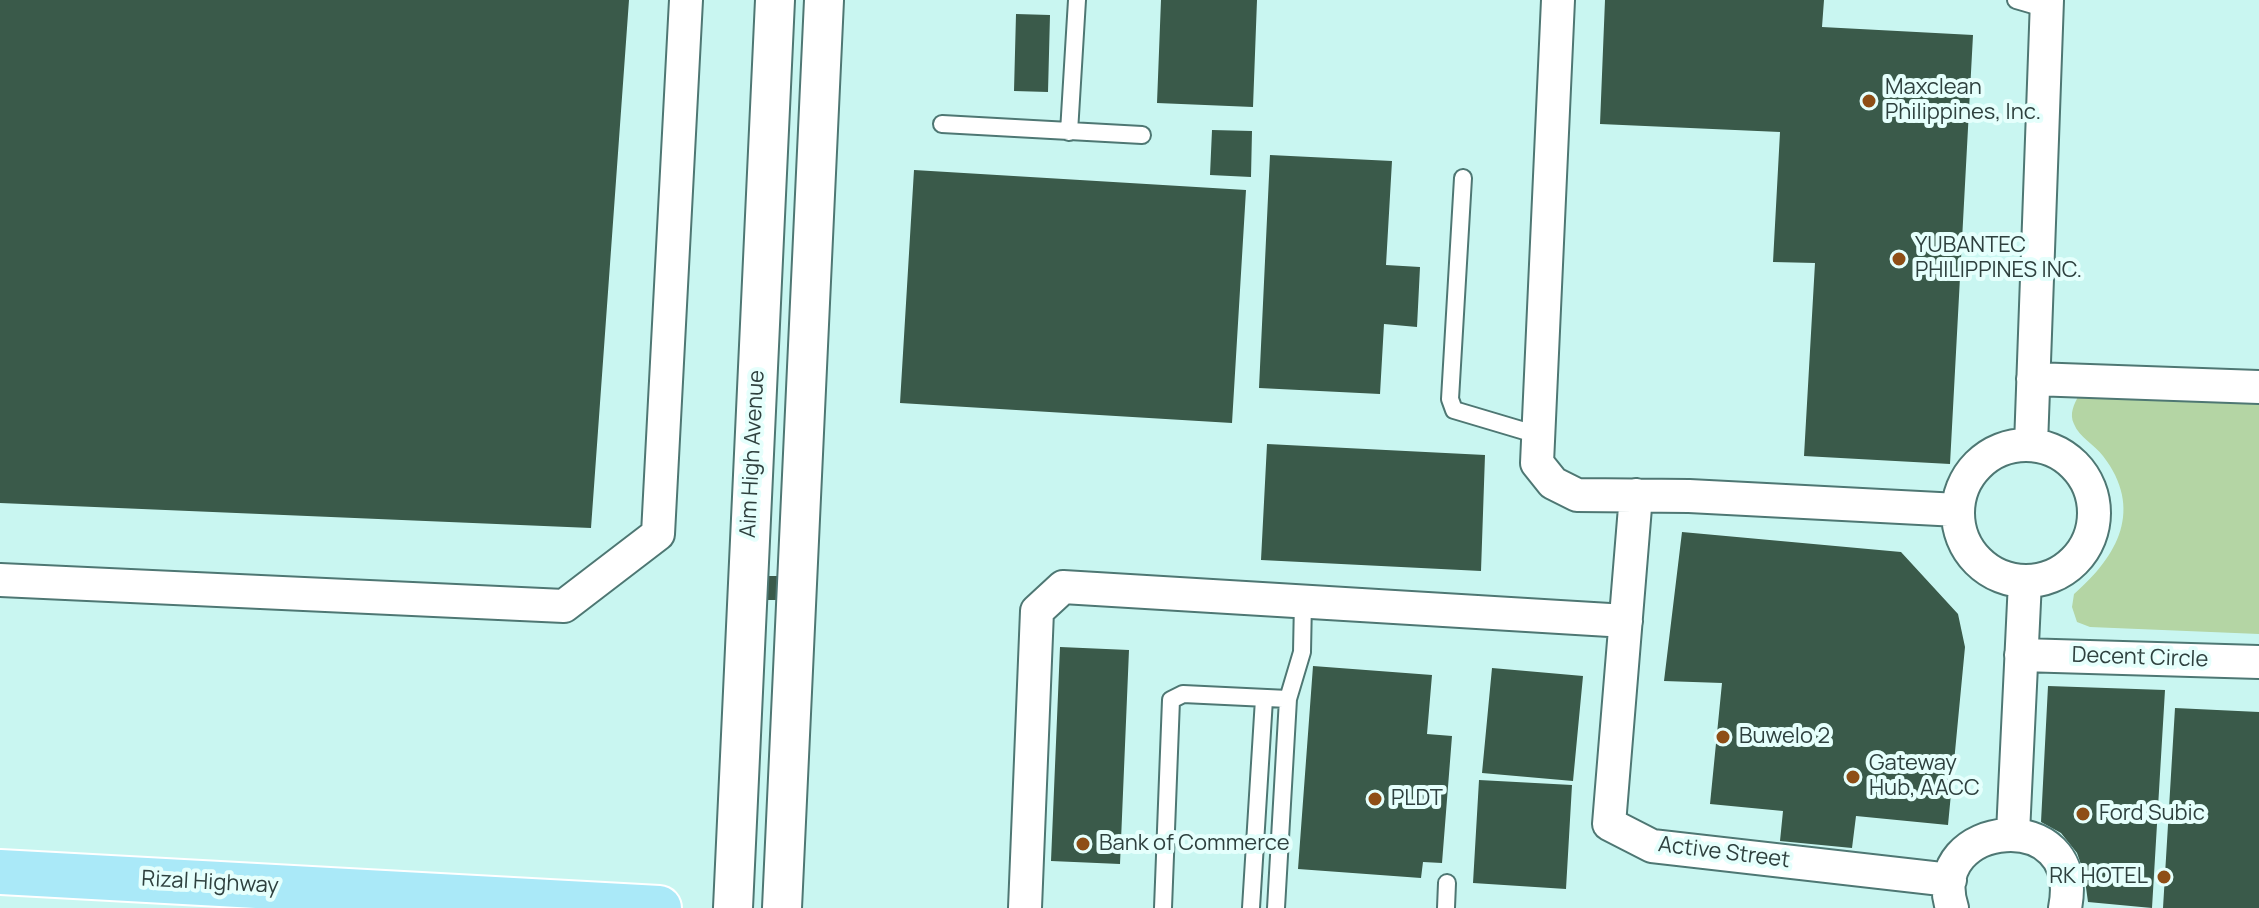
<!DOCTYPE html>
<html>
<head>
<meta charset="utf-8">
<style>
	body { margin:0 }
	canvas { display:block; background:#c9f6f1 }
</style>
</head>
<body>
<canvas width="2259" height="908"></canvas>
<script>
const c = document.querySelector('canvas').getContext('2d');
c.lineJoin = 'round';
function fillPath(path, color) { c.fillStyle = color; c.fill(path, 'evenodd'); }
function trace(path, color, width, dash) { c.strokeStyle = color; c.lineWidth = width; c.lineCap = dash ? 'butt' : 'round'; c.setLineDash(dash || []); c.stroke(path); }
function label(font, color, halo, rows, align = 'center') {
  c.font = font + ' Manrope,sans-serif'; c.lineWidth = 8; c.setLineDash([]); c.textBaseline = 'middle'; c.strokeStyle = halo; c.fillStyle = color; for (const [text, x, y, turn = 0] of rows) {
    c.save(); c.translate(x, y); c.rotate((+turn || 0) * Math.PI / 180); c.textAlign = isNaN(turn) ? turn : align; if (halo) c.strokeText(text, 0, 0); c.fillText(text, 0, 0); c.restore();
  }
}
fillPath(new Path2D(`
	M2079 395 2259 398V634L2090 627 2077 622 2072 607 2074 594C2118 556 2144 509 2103 456 2095 445 2079 437 2074 424 2069 414 2074 404 2079 395Z`), '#b4d5a4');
fillPath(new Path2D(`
	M0 0H629L591 528 0 503Z
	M1161 0H1257L1253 107 1157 103Z
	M1605 0H1824L1822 27 1973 35 1950 464 1804 456 1815 263 1773 262 1780 132 1600 124Z
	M1016 14 1050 15 1048 92 1014 91Z
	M1212 130 1252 131 1251 177 1210 175Z
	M1270 155 1392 161 1386 265 1420 267 1417 327 1384 324 1380 394 1259 388Z
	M914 170 1246 190 1232 423 900 403Z
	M1267 444 1485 455 1481 571 1261 560Z
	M1682 532 1901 552 1958 614 1965 647 1948 825 1856 816 1852 848 1780 841 1783 811 1710 804 1722 683 1664 681Z
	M763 576H782L781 600H762Z
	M1060 647 1129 650 1120 864 1051 861Z
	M1313 666 1432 675 1427 734 1452 736 1442 863 1423 862 1421 878 1298 869Z
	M1492 668 1583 676 1573 781 1482 773Z
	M2048 686 2165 690 2152 908 2088 902 2084 873 2077 853 2061 833 2041 822Z
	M2175 708 2259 712V908H2163Z
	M1479 780 1572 785 1566 889 1473 883Z`), '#3a5a4a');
const service = new Path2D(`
	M2016 0 2047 9
	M942 124 1142 135
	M1069 132 1077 0
	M1463 178 1450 399 1454 410 1538 435
	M1163 908 1171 700 1183 694 1288 699
	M1251 908 1264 699
	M1276 908 1288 699 1302 652 1303 601
	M1446 908 1447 883`);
const minor = new Path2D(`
	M1558 0 1537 463 1553 483 1577 495 1689 496 1958 510
	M2033 379 2259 387
	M2031 445 2047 0
	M1958 513a68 68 0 1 1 136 0a68 68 0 1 1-136 0Z
	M1636 495 1609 824 1652 846 1950 880
	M0 580 564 606 658 534 686 0
	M2021 655 2259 662
	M2013 833 2025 581
	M1025 908 1037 611 1063 587 1626 621
	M1952 908C1923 820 2086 802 2065 908`);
const tertiary = new Path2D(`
	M733 908 775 0
	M782 908 824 0`);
const primary = new Path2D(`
	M0 872 659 908`);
trace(service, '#4e7773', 20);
trace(minor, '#4e7773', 36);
trace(tertiary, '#4e7773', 42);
trace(primary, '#fff', 48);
trace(service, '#fff', 16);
trace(minor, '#fff', 32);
trace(tertiary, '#fff', 38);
trace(primary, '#aae9f8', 44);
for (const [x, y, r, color] of [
	[1869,101,8,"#8e4e16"],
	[1899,259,8,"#8e4e16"],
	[1723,737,8,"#8e4e16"],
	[1853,777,8,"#8e4e16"],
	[1375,799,8,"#8e4e16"],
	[2083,814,8,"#8e4e16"],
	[1083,844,8,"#8e4e16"],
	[2164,877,8,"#8e4e16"]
]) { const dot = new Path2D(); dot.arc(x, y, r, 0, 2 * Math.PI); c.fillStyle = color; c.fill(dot); trace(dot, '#e5fffc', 3); }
label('22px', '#2e403e', '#e5fffc', [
	["Maxclean",1885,88],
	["Philippines, Inc.",1885,113],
	["YUBANTEC",1915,246],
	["PHILIPPINES INC.",1915,271],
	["Buwelo 2",1739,737],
	["Gateway",1869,764],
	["Hub, AACC",1869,789],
	["PLDT",1391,799],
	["Ford Subic",2099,814],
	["Bank of Commerce",1099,844],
	["RK HOTEL",2148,877,"right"]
], 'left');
label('22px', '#2e403e', '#e5fffc', [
	["Aim High Avenue",753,454,-87],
	["Decent Circle",2140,658,2],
	["Active Street",1724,853,7],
	["Rizal Highway",210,883,3]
]);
</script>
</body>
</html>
